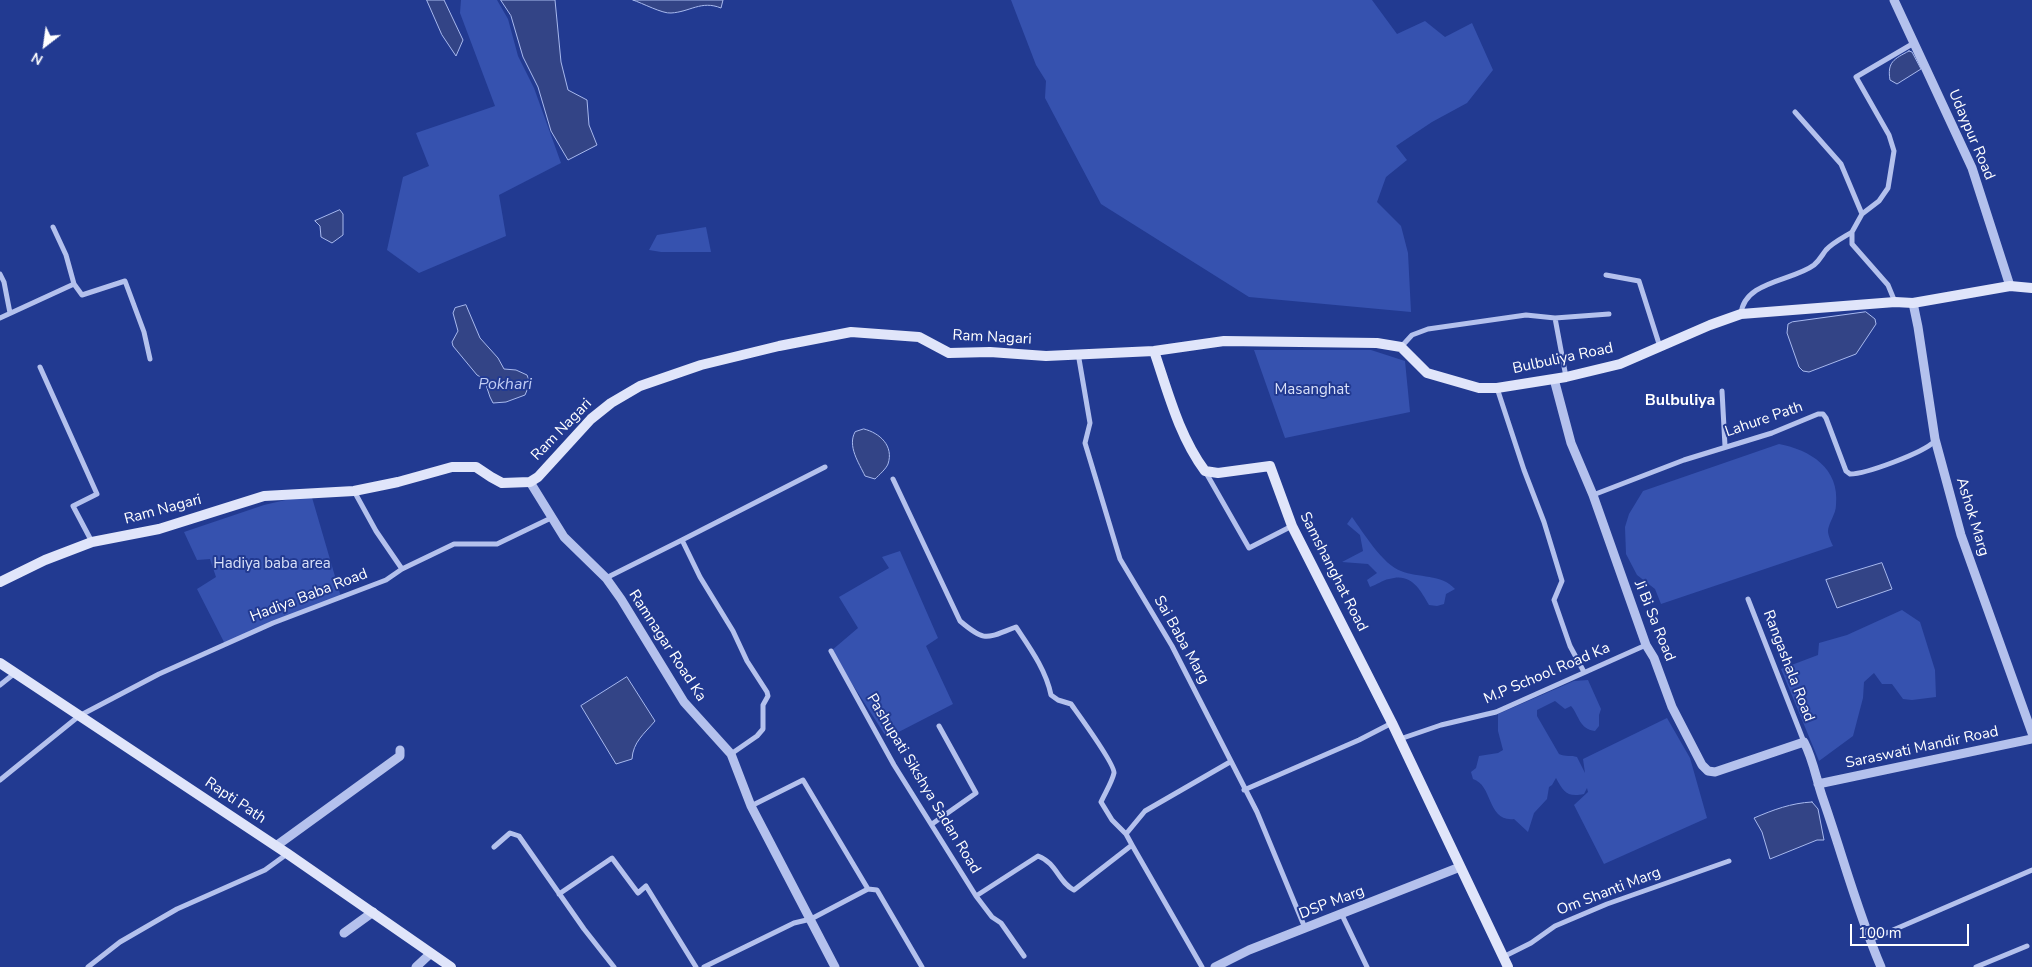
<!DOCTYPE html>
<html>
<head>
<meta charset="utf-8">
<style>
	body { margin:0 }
	#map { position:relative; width:2032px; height:967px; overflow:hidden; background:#223a91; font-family:"Nunito Sans",sans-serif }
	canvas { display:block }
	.north { position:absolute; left:20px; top:20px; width:50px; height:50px; -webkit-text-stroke:4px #223a91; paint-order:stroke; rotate:210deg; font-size:14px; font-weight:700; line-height:20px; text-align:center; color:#fff }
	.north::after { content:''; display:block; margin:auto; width:18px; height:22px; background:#fff; clip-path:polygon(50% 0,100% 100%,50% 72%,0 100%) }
	.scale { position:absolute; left:1850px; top:924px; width:119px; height:22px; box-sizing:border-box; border:2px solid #fff; border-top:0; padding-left:6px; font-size:15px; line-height:18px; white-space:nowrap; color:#fff; -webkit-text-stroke:4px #223a91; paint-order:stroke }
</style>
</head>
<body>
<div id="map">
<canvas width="2032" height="967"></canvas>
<div class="north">N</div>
<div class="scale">100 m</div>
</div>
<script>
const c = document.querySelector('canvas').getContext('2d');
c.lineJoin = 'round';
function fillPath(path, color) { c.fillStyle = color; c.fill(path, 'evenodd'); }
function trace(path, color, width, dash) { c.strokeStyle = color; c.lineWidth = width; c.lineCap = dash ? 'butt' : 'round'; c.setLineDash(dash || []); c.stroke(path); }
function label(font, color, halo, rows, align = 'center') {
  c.font = font + ' "Nunito Sans",sans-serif'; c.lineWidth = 4; c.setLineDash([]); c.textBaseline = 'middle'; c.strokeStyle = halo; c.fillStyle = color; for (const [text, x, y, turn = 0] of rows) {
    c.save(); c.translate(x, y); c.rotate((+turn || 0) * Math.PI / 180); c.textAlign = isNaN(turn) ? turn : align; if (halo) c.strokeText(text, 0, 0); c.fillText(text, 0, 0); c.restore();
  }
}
fillPath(new Path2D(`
	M461 0H497L508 19 518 56 534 88 561 163 499 195 506 236 419 273 387 250 403 177 429 166 416 133 495 106 460 13Z
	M1011 0H1372L1397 34 1425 21 1445 37 1472 23 1493 70 1467 103 1432 122 1396 146 1407 160 1386 177 1377 202 1401 226 1408 253 1411 312 1249 297 1101 204 1045 98 1046 81 1036 65Z
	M706 227 711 252H661L649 250 657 235Z
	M1254 350H1371L1405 361 1410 412 1285 438Z
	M1779 444C1810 450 1840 468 1836 505 1836 514 1828 524 1828 531 1828 535 1831 542 1833 546L1661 604 1655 589 1637 575 1626 554 1625 527 1629 514 1643 491Z
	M311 494 341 597 225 644 197 589 216 577 210 559 197 560 184 532 264 505Z
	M1352 517C1363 532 1383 565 1401 571 1418 578 1442 574 1455 589L1446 594 1444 604 1437 606 1429 605C1420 589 1411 572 1389 579 1382 580 1377 585 1370 587L1367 580 1377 573 1368 564 1342 562 1363 551 1360 535 1347 524Z
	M900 551 938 638 926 646 953 704 887 738 831 651 858 628 839 597 889 568 882 557Z
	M1902 610 1920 622 1935 670 1936 697 1912 700 1903 699 1892 684H1882L1874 673 1864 682 1863 698 1853 736 1819 761 1781 669 1818 655 1819 643 1847 635Z
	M1588 680 1601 709 1599 715V726L1595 731C1579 729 1579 715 1571 706L1565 709 1555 701 1537 710V716L1559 754C1566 757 1571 755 1577 757L1585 773 1583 759 1667 718 1690 758 1707 818 1604 864 1574 805 1588 792 1587 788 1584 794C1567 798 1563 791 1556 778L1552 785 1549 787 1547 799 1534 813 1528 832 1514 819C1487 822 1493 785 1473 779L1471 772 1476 768 1479 756 1498 753 1503 750 1498 731V714L1574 681Z`), '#3652af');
const water = new Path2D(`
	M427 0H444L463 40 456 56 442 35Z
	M501 0H555L561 62 568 90 587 100 589 125 597 145 568 160 551 131 538 87 523 57 511 16Z
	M633 0H723L721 8C701 0 690 12 671 13 663 14 642 3 633 0Z
	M1909 51 1912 52 1921 69 1897 84 1890 80C1887 62 1894 59 1909 51Z
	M340 210 343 214V235L332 243 321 237 320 226 315 221Z
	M466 305 480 338 498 358 504 369 516 370 527 375 530 383 525 395 506 402 493 403 490 397 484 379 477 375 453 346 452 342 458 331 453 313 455 308Z
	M1866 312 1875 319 1876 324 1856 354 1809 372 1803 371 1799 367 1787 333 1788 324 1792 322Z
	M864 429C880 433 894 446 888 464 886 469 879 475 875 479L865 476C859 463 847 446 855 432Z
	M1882 563 1892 589 1837 608 1826 580Z
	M627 677 655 721C644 734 633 742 632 759L616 764 581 706Z
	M1812 802 1818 809 1824 840H1817L1770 859 1762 832 1754 818C1773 810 1791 803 1812 802Z`);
fillPath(water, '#334486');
trace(water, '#a8b9ee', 1);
trace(new Path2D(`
	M1795 112 1841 164 1862 214
	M0 274 4 282 10 313
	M1606 275 1639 281 1660 347
	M74 284 82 295 125 281 144 332 150 359
	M1895 302 1888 285 1852 244V232L1862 214 1879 201 1888 188 1894 151 1889 135 1856 77 1914 43
	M1741 314C1744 281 1793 281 1814 265 1820 260 1822 255 1826 250 1832 243 1844 237 1852 232
	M0 318 74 284 66 255 53 227
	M1401 347 1412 335 1428 329 1526 315 1555 318
	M1078 353 1090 423 1085 443 1120 559 1172 646 1257 812 1305 928
	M40 367 97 494 73 506 92 542
	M1566 377 1555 318 1609 314
	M1497 388 1524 470 1544 522 1562 581 1554 600 1570 646 1584 672
	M1722 391 1725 446
	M1205 471 1249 548 1292 526
	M893 479 960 621C986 643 986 638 1016 627 1030 648 1046 670 1051 695L1058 700 1071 704C1078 714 1115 764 1114 773 1112 782 1105 793 1101 802L1112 820 1126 834
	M354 491 376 531 402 569
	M1593 495 1684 460 1772 433 1818 414H1823L1826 418 1846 471 1850 474C1866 474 1923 453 1935 441
	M682 540 825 467
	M606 578 682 540 700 577 733 631 747 661 767 692 768 696 763 705V729L757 736 731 754
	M1748 599 1804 742
	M831 651 894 765 976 896 1038 856C1057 863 1058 882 1074 890L1132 845 1202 967
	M0 685 15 673
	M1400 739 1441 725 1496 712 1646 645
	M0 780 79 716 159 674 273 623 386 580 402 569 454 544H497L551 518
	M1244 790 1359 740 1392 723
	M751 806 803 780 868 889 877 890 922 967
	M932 824 976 793 939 726
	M1132 845 1126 834 1145 811 1230 762
	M494 847 510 833 519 836 584 929 614 967
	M559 894 612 858 638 893 646 886 696 967
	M976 896 992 917 1001 923 1024 956
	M1342 915 1367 967
	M1870 940 2032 870
	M1503 957 1531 943 1555 926 1607 904 1729 861
	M88 967 120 942 177 909 265 870 287 854
	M704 967 794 923 811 919 868 889
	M1976 967 2027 946`), '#b4c1ed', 5);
trace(new Path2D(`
	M1894 0 1972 168 2010 286
	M1913 303 1918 327 1935 439 1961 535 2032 733
	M1554 379 1571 443 1593 495 1646 645 1654 658 1672 707 1702 765 1708 771 1715 772 1804 742C1813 759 1816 778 1822 796 1842 853 1857 911 1881 967
	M530 482 564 537 606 578 621 599 684 702 731 754 751 806 835 967
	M1818 784 2032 739
	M276 846 400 756V750
	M344 933 373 912
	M416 967 431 953
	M1215 967 1249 950 1460 867`), '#b4c1ed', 9);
trace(new Path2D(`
	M1154 351C1168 392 1179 436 1205 471L1218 473 1270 466 1292 526 1392 723 1508 967
	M0 582 45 560 92 542 159 529 264 496 354 491 398 482 452 467H476L491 477 502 483 530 482 538 477 591 419 611 403 640 386 701 365 779 346 851 332 919 337 949 353 990 352 1046 356 1154 351 1224 341 1377 343 1401 347 1427 373 1479 388H1497L1566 377 1620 364 1710 325 1741 314 1895 302 1913 303 2010 286 2032 288
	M0 663 288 854 451 967`), '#e0e5fa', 10);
label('15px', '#fff', '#223a91', [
	["Udaypur Road",1971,135,67],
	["Ram Nagari",992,338,3],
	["Bulbuliya Road",1563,359,-12],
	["Lahure Path",1764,420,-19],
	["Ram Nagari",562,430,-46],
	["Ram Nagari",163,510,-15],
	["Ashok Marg",1972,517,73],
	["Samshanghat Road",1333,572,63],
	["Hadiya Baba Road",309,596,-21],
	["Ji Bi Sa Road",1654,621,68],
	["Sai Baba Marg",1181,640,61],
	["Ramnagar Road Ka",667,646,57],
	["Rangashala Road",1788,666,69],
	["M.P School Road Ka",1547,674,-23],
	["Saraswati Mandir Road",1922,748,-12],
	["Pashupati Sikshya Sadan Road",923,784,59],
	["Rapti Path",235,801,34],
	["Om Shanti Marg",1609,892,-21],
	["DSP Marg",1332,903,-21]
]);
label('15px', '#dae1f9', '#223a91', [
	["Masanghat",1312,390],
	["Hadiya baba area",272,564]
]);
label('italic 16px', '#c0ccf4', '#223a91', [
	["Pokhari",505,385]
]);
label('bold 16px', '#fff', '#223a91', [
	["Bulbuliya",1680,401]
]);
</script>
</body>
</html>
